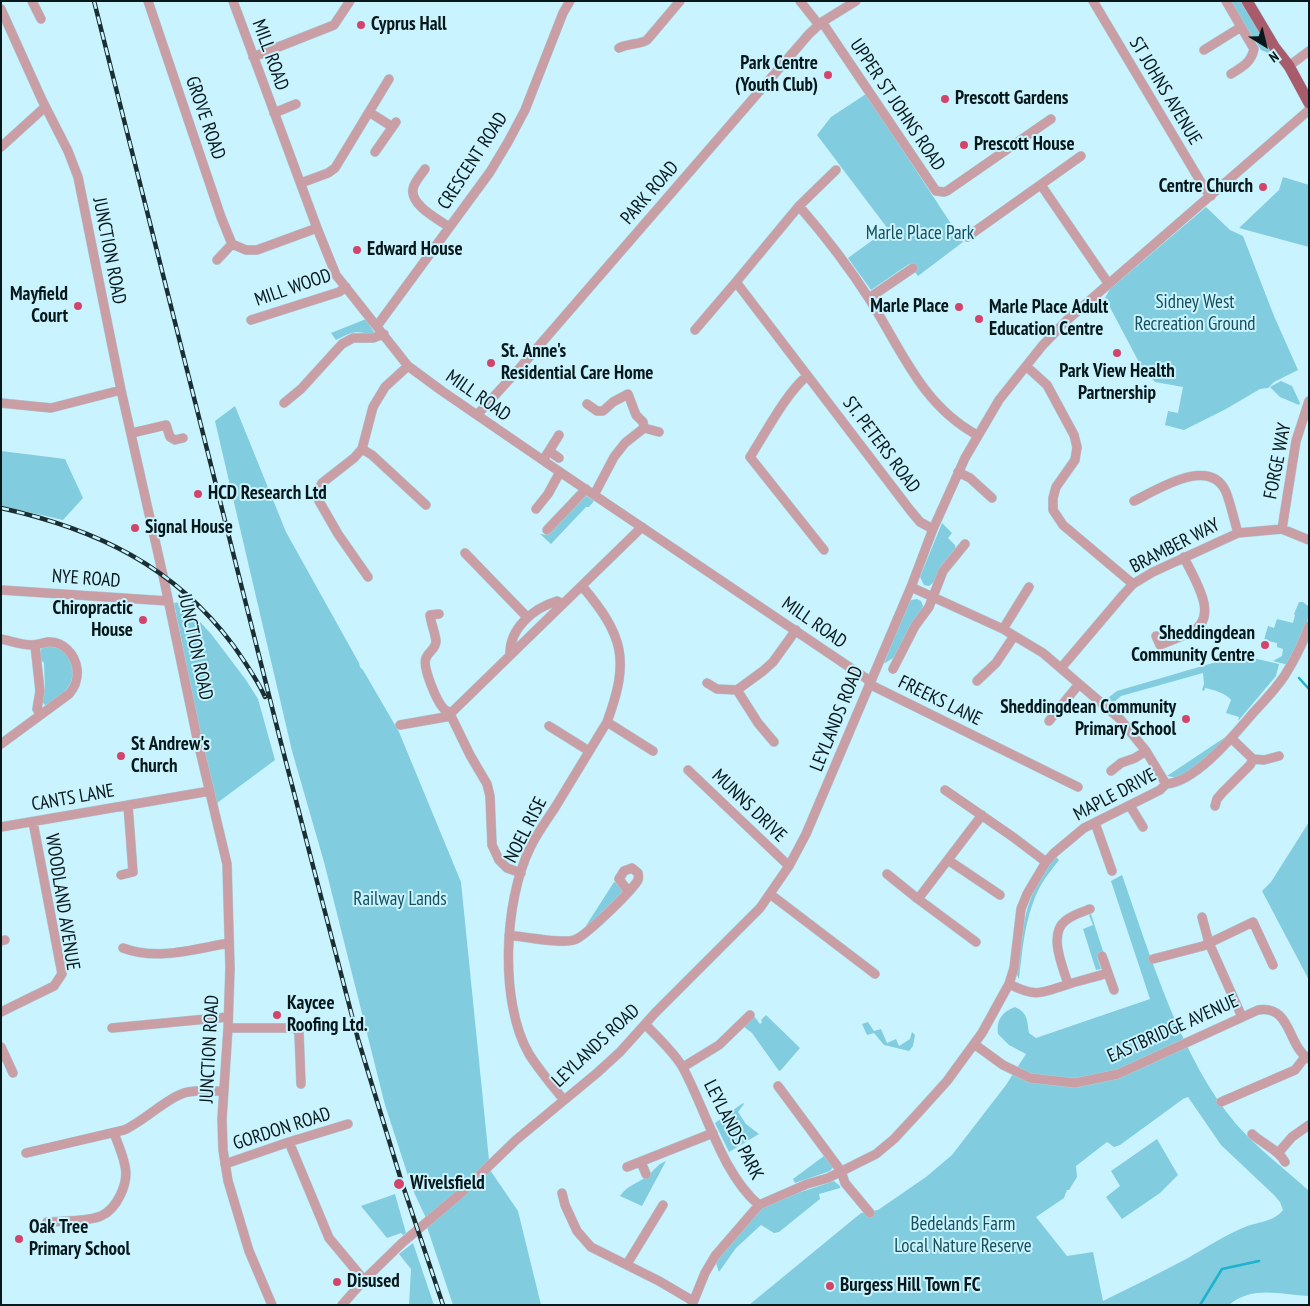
<!DOCTYPE html>
<html>
<head>
<meta charset="utf-8">
<style>
	body { margin:0 }
	#map { position:relative; width:1310px; height:1306px; overflow:hidden; background:#c9f4ff; font-family:"PT Sans Narrow",sans-serif }
	canvas { display:block }
	.frame { position:absolute; inset:0; border:2px solid #07181b; pointer-events:none }
	.north { position:absolute; left:1240px; top:20px; width:50px; height:50px; -webkit-text-stroke:4px #c9f4ff; paint-order:stroke; rotate:144deg; font-size:14px; font-weight:700; line-height:20px; text-align:center; color:#07181b }
	.north::after { content:''; display:block; margin:auto; width:18px; height:22px; background:#07181b; clip-path:polygon(50% 0,100% 100%,50% 72%,0 100%) }
</style>
</head>
<body>
<div id="map">
<canvas width="1310" height="1306"></canvas>
<div class="frame"></div>
<div class="north">N</div>
</div>
<script>
const c = document.querySelector('canvas').getContext('2d');
c.lineJoin = 'round';
function fillPath(path, color) { c.fillStyle = color; c.fill(path, 'evenodd'); }
function trace(path, color, width, dash) { c.strokeStyle = color; c.lineWidth = width; c.lineCap = dash ? 'butt' : 'round'; c.setLineDash(dash || []); c.stroke(path); }
function label(font, color, halo, rows, align = 'center') {
  c.font = font + ' "PT Sans Narrow",sans-serif'; c.lineWidth = 4; c.setLineDash([]); c.textBaseline = 'middle'; c.strokeStyle = halo; c.fillStyle = color; for (const [text, x, y, turn = 0] of rows) {
    c.save(); c.translate(x, y); c.rotate((+turn || 0) * Math.PI / 180); c.textAlign = isNaN(turn) ? turn : align; if (halo) c.strokeText(text, 0, 0); c.fillText(text, 0, 0); c.restore();
  }
}
fillPath(new Path2D(`
	M1230 1H1242L1275 56 1261 50Z
	M866 94 963 242 918 276 909 264 871 290 848 258 888 229 817 135 831 117Z
	M1283 177 1309 185V247L1239 228 1279 190Z
	M1206 207 1230 230 1243 236 1274 316 1298 370 1274 382 1268 388 1260 389 1226 409 1184 430 1165 425 1168 411 1178 413 1183 387 1155 382 1141 366 1105 298 1110 289Z
	M366 319 375 334 373 335C355 330 352 332 336 340L331 333Z
	M1281 381 1292 386 1300 403 1299 405 1280 397 1270 387Z
	M235 406 286 532 359 663 360 667 363 670 399 732 461 882 490 1170 518 1211 541 1305H453L428 1230 425 1216 412 1188 385 1105 324 862 292 751 215 421Z
	M1 451 65 459 83 498 63 520 1 506Z
	M585 495 594 501 589 507H586L551 544 540 534 548 535Z
	M942 523 952 533 948 538 955 545 956 551 940 569 933 583 929 586 924 585 920 577Z
	M917 599 921 601 923 606 921 611 895 657 885 663H884L907 606 911 600Z
	M182 602 212 635 246 680 258 699 275 760 217 803 207 767 174 603Z
	M1299 602H1303L1309 607 1307 625 1288 665 1273 661 1282 656 1283 649 1277 647V643L1264 640 1268 626 1274 628 1277 619 1293 623 1295 615 1294 614Z
	M47 645C77 649 82 679 59 697 54 700 51 704 45 705L42 702 45 690 44 663 39 658 41 649Z
	M1240 655 1279 664 1276 676 1238 721 1239 717 1226 713 1231 700C1226 693 1214 690 1205 688L1204 691 1202 690 1204 684 1203 673 1121 696 1113 703 1108 698 1117 691Z
	M1236 730 1205 759 1178 778 1167 776Z
	M1309 822V980L1262 891 1271 882Z
	M1056 857 1059 860C1053 868 1046 876 1041 885 1025 914 1023 947 1019 979L1016 973C1021 942 1023 910 1038 882 1043 873 1050 865 1056 857Z
	M1122 875C1150 955 1181 1059 1236 1124 1257 1148 1285 1169 1309 1191V1296C1281 1295 1253 1285 1229 1305H749L861 1213 878 1210 926 1177 952 1155 1006 1085 1026 1054 1009 1045 998 1034C996 1020 1002 1012 1015 1007 1028 1013 1027 1020 1029 1033L1036 1038 1150 999 1111 881ZM1188 1097 1221 1145 1274 1195 1280 1202 1283 1210C1274 1222 1257 1222 1245 1227 1225 1235 1207 1247 1188 1258 1160 1273 1131 1287 1103 1301L1093 1252 1067 1256 1036 1217 1064 1198 1067 1190H1069L1077 1177 1076 1166 1107 1142 1114 1147 1120 1145 1183 1099Z
	M614 882 622 887 623 891 582 932Z
	M1091 914 1104 954 1097 957 1101 969 1096 970 1083 929 1093 925 1089 915Z
	M766 1015 800 1048 781 1070 779 1071 752 1033 743 1026 754 1016 760 1024 762 1022 761 1020Z
	M868 1022 874 1031 881 1029 887 1043 896 1039 899 1046 910 1039 912 1032 915 1035 913 1046 909 1051 884 1045 874 1033 867 1035 862 1024Z
	M743 1103 744 1104 738 1112 746 1124 759 1134 729 1152 715 1123Z
	M1157 1139 1178 1175 1160 1193 1122 1219 1106 1197 1120 1186 1111 1171Z
	M824 1156 833 1167 830 1171 795 1183 793 1179Z
	M666 1161 642 1206 620 1196C628 1184 640 1183 650 1174 656 1168 658 1164 666 1161Z
	M834 1181 840 1186V1188L819 1194 820 1199 779 1232 774 1233 761 1225 736 1248 719 1272 716 1263 717 1259 761 1208 786 1197Z
	M395 1194 406 1233 403 1235 401 1233 387 1238 361 1206Z
	M413 1243 434 1305H409L411 1269 399 1254Z`), '#81ccde');
trace(new Path2D(`
	M1299 678 1309 689
	M1200 1305 1222 1269 1259 1261`), '#1db2cd', 2.5);
const minor = new Path2D(`
	M32 1 41 19
	M148 1 221 217 232 244 246 250H257L317 228
	M233 1 317 228 336 275 408 366 442 391 560 472 870 681
	M800 1 819 25
	M1093 1 1205 189 1211 196
	M1226 1 1254 49C1251 63 1242 67 1231 74
	M1 9 42 100 68 151 78 177 121 390 164 580 197 738 227 864 230 968 228 1028 222 1119 223 1150 228 1181 249 1251 272 1305
	M822 22 936 191 944 192 947 191 1051 119
	M619 48C629 43 639 45 647 40L680 1
	M1204 50 1241 27
	M253 57 334 25 350 1
	M1289 66 1309 51
	M369 112 391 126
	M274 113 296 104
	M1 147 45 107
	M375 152 396 122
	M425 169C421 175 414 182 413 189 410 205 438 219 449 227
	M301 183 328 173 335 168 389 79
	M1041 185 1108 283
	M799 206C825 236 849 267 870 300 902 351 922 405 977 435
	M967 237 1081 156
	M217 260 232 244
	M736 282 799 206 836 170
	M869 298 913 268
	M251 320 339 292 346 287
	M377 326 490 172 508 142 525 110 563 13 570 1
	M695 330 736 282 910 510 920 522 933 529
	M1026 366 1047 385 1074 435 1077 447 1075 460 1056 487 1053 498V510L1063 525 1133 584
	M807 376C786 393 765 434 750 457L824 550
	M1 403 51 408 121 390
	M284 403 301 389 342 344 353 338H373L384 334
	M587 404 597 411H603L613 402 628 394 636 415 643 422 644 428 625 443 614 457 594 495
	M477 415 518 370 809 34 822 22 856 1
	M644 428 659 432
	M132 433 166 425 170 437 175 440 183 438
	M362 449 372 455 426 505
	M549 451 559 435
	M543 460 549 451 559 458
	M958 472 970 478 992 498
	M1134 501C1157 490 1210 455 1226 492 1231 505 1234 520 1238 533
	M536 509 548 494 560 472
	M1282 529 1296 441 1309 401
	M547 530 586 489
	M465 553 527 617
	M368 577 338 534 319 501 318 491 322 483 354 458 362 449 373 407 385 387 408 366
	M911 587 1003 629 1043 653 1120 719 1146 751 1166 784
	M1 590 168 601
	M439 614 430 615C431 624 435 632 436 641 436 649 429 651 426 658 422 667 437 702 444 709 445 710 449 712 451 713
	M1003 629 1029 587
	M1156 636 1160 645C1170 640 1183 637 1193 631 1220 615 1193 578 1184 557
	M1 639C11 641 22 645 32 645 38 645 42 643 48 642 63 641 75 654 77 669 78 679 76 686 69 694L1 744
	M35 645 40 691 37 709 40 714
	M510 655C509 628 534 608 557 601L563 604
	M1061 668 1123 595 1133 584 1153 572 1238 533 1282 529 1309 540
	M893 669 915 626 929 607 943 571 965 544
	M977 681 996 663 1014 636
	M707 683 717 689 737 690 763 671 773 662 796 630
	M869 684 1078 787
	M737 690 758 723 774 742
	M451 716V713L642 527
	M451 716 470 755 487 784 490 796 492 845 499 860 507 868 521 873
	M1049 721 1079 684
	M607 722 653 751
	M400 725 451 716
	M549 726 589 751
	M1253 759 1264 760 1279 756
	M688 770 789 866
	M1111 771 1121 763 1135 758 1146 751
	M945 790 1013 837 1046 862
	M1130 806 1143 827
	M1215 806 1217 799 1222 793 1250 765 1253 759 1231 738
	M1095 823 1112 871
	M1 827 210 791
	M948 860 1000 895
	M887 874 918 899
	M121 875 133 872 128 805
	M770 894 875 974
	M1202 917 1209 943 1242 1017
	M509 935C525 937 560 944 574 940 585 937 628 894 636 883 639 880 639 877 638 873L632 868 624 871 619 879 628 891
	M1 941 5 940
	M976 942 918 899 982 815
	M123 948C157 961 194 949 229 943
	M1153 959 1203 946 1253 922 1273 965
	M1108 973 1114 990
	M1009 984C1037 998 1041 993 1069 984 1082 980 1095 977 1108 973L1102 956
	M1068 984C1063 967 1048 935 1065 921 1072 915 1082 912 1090 909
	M1 1012 54 986 62 974 33 822
	M646 1025C658 1038 675 1053 683 1068 706 1110 722 1174 759 1205
	M112 1028 228 1017
	M228 1028H295L299 1033 301 1084
	M974 1044 1003 1065 1030 1078 1075 1083 1118 1074 1258 1010C1292 1005 1287 1046 1309 1059
	M1 1047 13 1073
	M683 1067 719 1045 750 1015
	M778 1086 841 1171 845 1183 870 1213
	M563 1099C552 1085 539 1070 529 1054 499 1002 504 901 530 848 537 833 547 820 556 806 573 778 590 750 607 722 630 660 624 636 582 586
	M1221 1102 1295 1070 1305 1057
	M1252 1134C1263 1144 1279 1150 1285 1162
	M289 1142 329 1238 364 1280
	M1279 1152 1292 1137 1309 1125
	M26 1153 124 1130C143 1122 170 1095 188 1092 199 1090 212 1091 224 1091
	M641 1162 646 1174
	M225 1164 289 1142 348 1124
	M627 1167 713 1133
	M562 1193 565 1205 577 1231 591 1247 659 1281 693 1301
	M47 1222C62 1221 86 1222 101 1216 117 1209 129 1183 125 1166 123 1155 118 1144 114 1133
	M627 1264 663 1205
	M342 1305 364 1280 402 1243 460 1194 516 1140 597 1073 620 1052 655 1013 760 908 789 866 806 834 911 587 933 529 965 458 999 400 1042 346 1066 321 1309 110
	M692 1305 705 1273 715 1256 759 1205 807 1184 828 1178 876 1154 894 1139 919 1112 947 1081 982 1033 1009 984 1014 968 1021 909 1027 894 1046 862 1054 853 1084 828 1160 790 1166 784C1196 782 1234 735 1253 713 1264 701 1276 689 1285 675 1295 659 1303 643 1309 626`);
const major = new Path2D(`
	M1247 1 1275 48 1289 66 1309 103`);
trace(minor, '#aad1db', 10);
trace(major, '#aad1db', 12);
trace(minor, '#ca9ea5', 9);
trace(major, '#a85b6a', 11);
const rail = new Path2D(`
	M94 1 280 739 358 1039 402 1183 443 1305
	M1 508C96 529 174 566 233 645 245 662 257 679 265 697`);
trace(rail, '#1b2f33', 4.5);
trace(rail, '#c9f4ff', 2.5, [8]);
for (const [x, y, r, color] of [
	[361,25,5,"#d3446a"],
	[828,75,5,"#d3446a"],
	[945,99,5,"#d3446a"],
	[964,145,5,"#d3446a"],
	[1263,187,5,"#d3446a"],
	[357,250,5,"#d3446a"],
	[78,306,5,"#d3446a"],
	[959,307,5,"#d3446a"],
	[979,319,5,"#d3446a"],
	[1117,353,5,"#d3446a"],
	[491,363,5,"#d3446a"],
	[198,494,5,"#d3446a"],
	[135,528,5,"#d3446a"],
	[143,620,5,"#d3446a"],
	[1265,645,5,"#d3446a"],
	[1186,719,5,"#d3446a"],
	[121,756,5,"#d3446a"],
	[277,1015,5,"#d3446a"],
	[399,1184,6,"#d3446a"],
	[19,1239,5,"#d3446a"],
	[337,1282,5,"#d3446a"],
	[830,1286,5,"#d3446a"]
]) { const dot = new Path2D(); dot.arc(x, y, r, 0, 2 * Math.PI); c.fillStyle = color; c.fill(dot); trace(dot, '#c9f4ff', 2); }
label('bold 19px', '#07181b', '#c9f4ff', [
	["Cyprus Hall",371,25],
	["Park Centre",818,64,"right"],
	["(Youth Club)",818,86,"right"],
	["Prescott Gardens",955,99],
	["Prescott House",974,145],
	["Centre Church",1253,187,"right"],
	["Edward House",367,250],
	["Mayfield",68,295,"right"],
	["Court",68,317,"right"],
	["Marle Place",949,307,"right"],
	["Marle Place Adult",989,308],
	["Education Centre",989,330],
	["St. Anne's",501,352],
	["Residential Care Home",501,374],
	["Park View Health",1117,372,"center"],
	["Partnership",1117,394,"center"],
	["HCD Research Ltd",208,494],
	["Signal House",145,528],
	["Chiropractic",133,609,"right"],
	["House",133,631,"right"],
	["Sheddingdean",1255,634,"right"],
	["Community Centre",1255,656,"right"],
	["Sheddingdean Community",1176,708,"right"],
	["Primary School",1176,730,"right"],
	["St Andrew's",131,745],
	["Church",131,767],
	["Kaycee",287,1004],
	["Roofing Ltd.",287,1026],
	["Wivelsfield",410,1184],
	["Oak Tree",29,1228],
	["Primary School",29,1250],
	["Disused",347,1282],
	["Burgess Hill Town FC",840,1286]
], 'left');
label('19px', '#07181b', '#c9f4ff', [
	["MILL ROAD",270,55,70],
	["ST JOHNS AVENUE",1165,91,59],
	["UPPER ST JOHNS ROAD",897,105,56],
	["GROVE ROAD",205,118,71],
	["CRESCENT ROAD",473,161,-57],
	["PARK ROAD",650,193,-49],
	["JUNCTION ROAD",109,251,79],
	["MILL WOOD",293,288,-19],
	["MILL ROAD",478,396,35],
	["ST. PETERS ROAD",881,445,53],
	["FORGE WAY",1278,461,-79],
	["BRAMBER WAY",1175,546,-27],
	["NYE ROAD",86,579,4],
	["MILL ROAD",814,623,35],
	["JUNCTION ROAD",195,647,78],
	["FREEKS LANE",940,701,26],
	["LEYLANDS ROAD",837,719,-68],
	["MAPLE DRIVE",1115,795,-28],
	["CANTS LANE",73,798,-10],
	["MUNNS DRIVE",749,806,44],
	["NOEL RISE",526,830,-63],
	["WOODLAND AVENUE",62,902,81],
	["EASTBRIDGE AVENUE",1173,1029,-24],
	["LEYLANDS ROAD",596,1046,-43],
	["JUNCTION ROAD",210,1049,-87],
	["GORDON ROAD",282,1129,-18],
	["LEYLANDS PARK",733,1130,63]
]);
label('19px', '#164e5a', '#c9f4ff', [
	["Marle Place Park",920,234],
	["Sidney West",1195,303],
	["Recreation Ground",1195,325],
	["Railway Lands",400,900],
	["Bedelands Farm",963,1225],
	["Local Nature Reserve",963,1247]
]);
</script>
</body>
</html>
